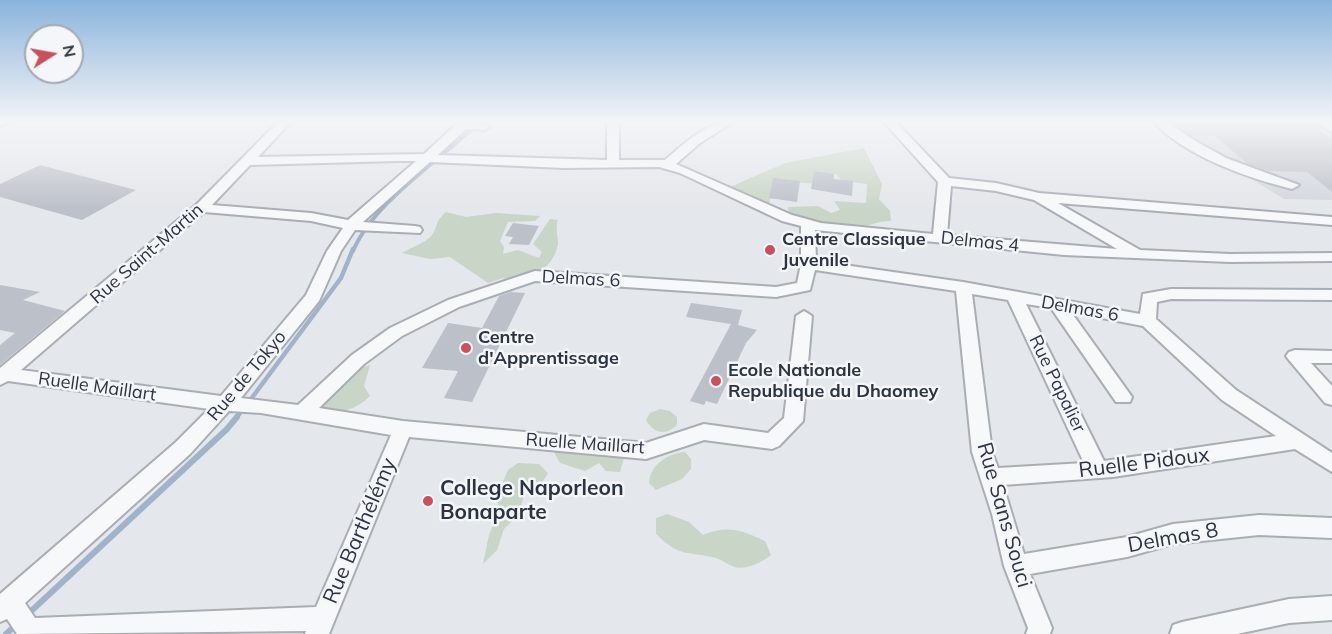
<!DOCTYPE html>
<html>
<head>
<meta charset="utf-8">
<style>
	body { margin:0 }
	#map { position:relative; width:1332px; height:634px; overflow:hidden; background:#e4e7eb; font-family:Mulish,sans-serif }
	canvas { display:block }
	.north { position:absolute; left:24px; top:24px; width:60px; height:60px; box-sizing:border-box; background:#f4f6f9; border:2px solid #a4a8b0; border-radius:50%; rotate:79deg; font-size:16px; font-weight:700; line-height:24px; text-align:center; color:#2c3443 }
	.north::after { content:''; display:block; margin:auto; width:21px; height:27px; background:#c9515d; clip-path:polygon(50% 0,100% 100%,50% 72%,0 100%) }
</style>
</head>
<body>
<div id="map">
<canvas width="1332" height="634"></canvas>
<div class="north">N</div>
</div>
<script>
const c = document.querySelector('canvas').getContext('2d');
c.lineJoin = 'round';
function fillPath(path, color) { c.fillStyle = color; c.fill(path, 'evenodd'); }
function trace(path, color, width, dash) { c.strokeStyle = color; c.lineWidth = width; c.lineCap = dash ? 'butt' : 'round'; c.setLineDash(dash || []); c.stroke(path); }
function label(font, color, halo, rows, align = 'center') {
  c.font = font + ' Mulish,sans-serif'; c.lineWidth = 5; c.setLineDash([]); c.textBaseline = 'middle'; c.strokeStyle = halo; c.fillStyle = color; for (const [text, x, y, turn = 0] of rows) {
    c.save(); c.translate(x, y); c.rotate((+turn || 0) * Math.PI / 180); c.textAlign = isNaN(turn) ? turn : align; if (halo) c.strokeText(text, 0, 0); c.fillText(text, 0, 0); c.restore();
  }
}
fillPath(new Path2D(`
	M1156 121H1332V200L1284 199Z`), '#d2d6dd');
fillPath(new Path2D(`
	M864 148 882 184 879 199 890 211 891 221C866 221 862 236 834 222L819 226 789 216 788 207 818 206 831 213 840 210 834 201 866 203 867 184 842 181 836 174H825L820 184 776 181 768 206 730 187 785 163Z
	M446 212 466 217 496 213 540 216 535 221 508 222 500 241 504 247 503 254 518 250 539 258 542 252 533 244 550 219 558 220C555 230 558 235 558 244 556 258 545 269 534 276L522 274 516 281 503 278 488 283 450 257 430 259 402 253C412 247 429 242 434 232 439 221 436 221 446 212Z
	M370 365 364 386 370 396C355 411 334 417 315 406L355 370Z
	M660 409 670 411 677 417V425C666 436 654 434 646 420L650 413Z
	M553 450 595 452 624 458 620 472 606 471 599 463 585 471 560 463Z
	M685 452 691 459V469L682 479 656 490 649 483C650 465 668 453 685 452Z
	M518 463 539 464 548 473 542 483 526 489 518 515 504 529 497 550 483 564 489 535 499 511 497 496 508 470Z
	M667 514 689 522 703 535C729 525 740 530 765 541L771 555C762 562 744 572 732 566 727 564 721 559 716 558 686 550 682 559 656 534V518Z`), '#c9d5c6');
trace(new Path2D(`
	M353 251C374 201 440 161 480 121`), '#a1b3c9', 4);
trace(new Path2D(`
	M248 403 341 278 353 249
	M236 418 243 409`), '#a1b3c9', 4.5);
trace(new Path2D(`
	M28 614 227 429 237 417
	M6 634 17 624`), '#a1b3c9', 6);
fillPath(new Path2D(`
	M1170 121H1306L1332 139V192L1307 172 1269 171 1248 164 1215 136H1191Z
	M40 165 136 190 82 220 0 197V184Z
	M814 171 834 174V179L853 181 852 196 811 189Z
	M773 178 800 181 797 202 769 198Z
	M513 223 539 226 529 245 509 244 513 237 505 236Z
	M0 285 40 292 23 300 65 311 0 365V345L15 333 0 330Z
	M511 292 525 293 472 402 444 398 458 371 422 368 448 323 482 328 499 296Z
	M691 303 742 310 738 325 757 330 746 343 717 404 706 401 704 405 690 401 731 324 686 317Z`), '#bcc0c8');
const minor = new Path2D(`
	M0 121H13L0 126Z
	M279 121H292L258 157 424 154 460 121H473L490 127 484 130 466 129 438 155 607 160V121H619V160H665C685 143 707 121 735 121L700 143 676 164 792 215 821 223 933 234 938 182 883 121H895L949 178 996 183 1039 193 1332 217V225L1058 203 1140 250 1230 254 1332 253V261L1230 262 1064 255 815 230 816 261 963 282 1140 314 1143 294 1171 289 1332 290V300L1171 299 1157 302 1156 319 1236 390 1332 453V472L1295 449 1113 477 1003 485 1024 554 1127 537 1173 524 1259 515 1332 518V538L1259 535 1173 544 1127 557 1030 574 1052 628 1050 634H1026L1028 628 1004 566 992 514 972 452 956 291 815 270 810 290 776 297 535 281 459 307 402 336 364 364 319 408 403 421 646 443 704 424 768 433 784 418 796 316 804 311 812 316 803 421 779 446 772 449 704 440 646 459 409 437 329 634H305L306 631 17 634 7 619 0 622V594L176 442 209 409 8 381 0 385V368L196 205ZM398 161H416L348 220 311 213 212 205 250 165ZM430 162 564 168 659 167 680 173 782 221 801 226V264L797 283 776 287 535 271 448 300 390 328 352 355 298 405 241 398 319 301 341 251 355 230 420 233 422 230 420 227 415 226 363 222ZM951 186 996 191 1034 200 1117 249 947 235ZM204 212 311 221 343 228 327 251 306 295 221 396 21 370ZM972 294 1008 300 1084 463 998 468 992 452ZM1026 304 1051 308 1116 402H1130L1132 397 1071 312 1143 326 1222 400 1276 436 1104 461ZM229 411 261 413 391 435 316 607 35 618 25 603 190 454Z
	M1153 121H1166L1192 139 1226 158 1299 185 1292 189C1248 178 1184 156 1153 121Z
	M1315 121 1332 124V132Z
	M1295 350 1332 351V363H1311L1332 386V405L1325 403 1289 360 1286 356 1289 352Z
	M1332 596V620L1289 623 1237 634H1170L1173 625 1182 622 1289 599Z`);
trace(minor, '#a9aeb5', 4);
fillPath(minor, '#f7f8fa');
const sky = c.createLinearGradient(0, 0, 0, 210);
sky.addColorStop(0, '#8bb4dc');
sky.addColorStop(0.58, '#f3f4f6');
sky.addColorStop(1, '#f3f4f600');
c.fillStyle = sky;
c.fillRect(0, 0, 1332, 210);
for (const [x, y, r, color] of [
	[770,250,6,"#c9515d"],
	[466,348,6,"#c9515d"],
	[716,381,6,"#c9515d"],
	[428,501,6,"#c9515d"]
]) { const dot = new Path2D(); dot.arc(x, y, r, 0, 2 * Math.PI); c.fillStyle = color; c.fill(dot); trace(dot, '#f4f6f9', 2); }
label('bold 18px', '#2c3443', '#f4f6f9', [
	["Centre Classique",782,240],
	["Juvenile",782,261],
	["Centre",478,338],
	["d'Apprentissage",478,359],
	["Ecole Nationale",728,371],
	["Republique du Dhaomey",728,392]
], 'left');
label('18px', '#2c3443', '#f4f6f9', [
	["Delmas 4",980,242,6],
	["Rue Saint-Martin",147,254,-41],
	["Delmas 6",581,279,3],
	["Delmas 6",1080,309,10],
	["Rue de Tokyo",247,376,-50],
	["Rue Papalier",1057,384,64],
	["Ruelle Maillart",97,387,8],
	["Ruelle Maillart",585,444,4]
]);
label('21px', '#2c3443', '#f4f6f9', [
	["Ruelle Pidoux",1144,463,-7],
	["Rue Sans Souci",1004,515,74],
	["Rue Barthélémy",360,531,-67],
	["Delmas 8",1173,538,-10]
]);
label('bold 21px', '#2c3443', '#f4f6f9', [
	["College Naporleon",440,489],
	["Bonaparte",440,513]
], 'left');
</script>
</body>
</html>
